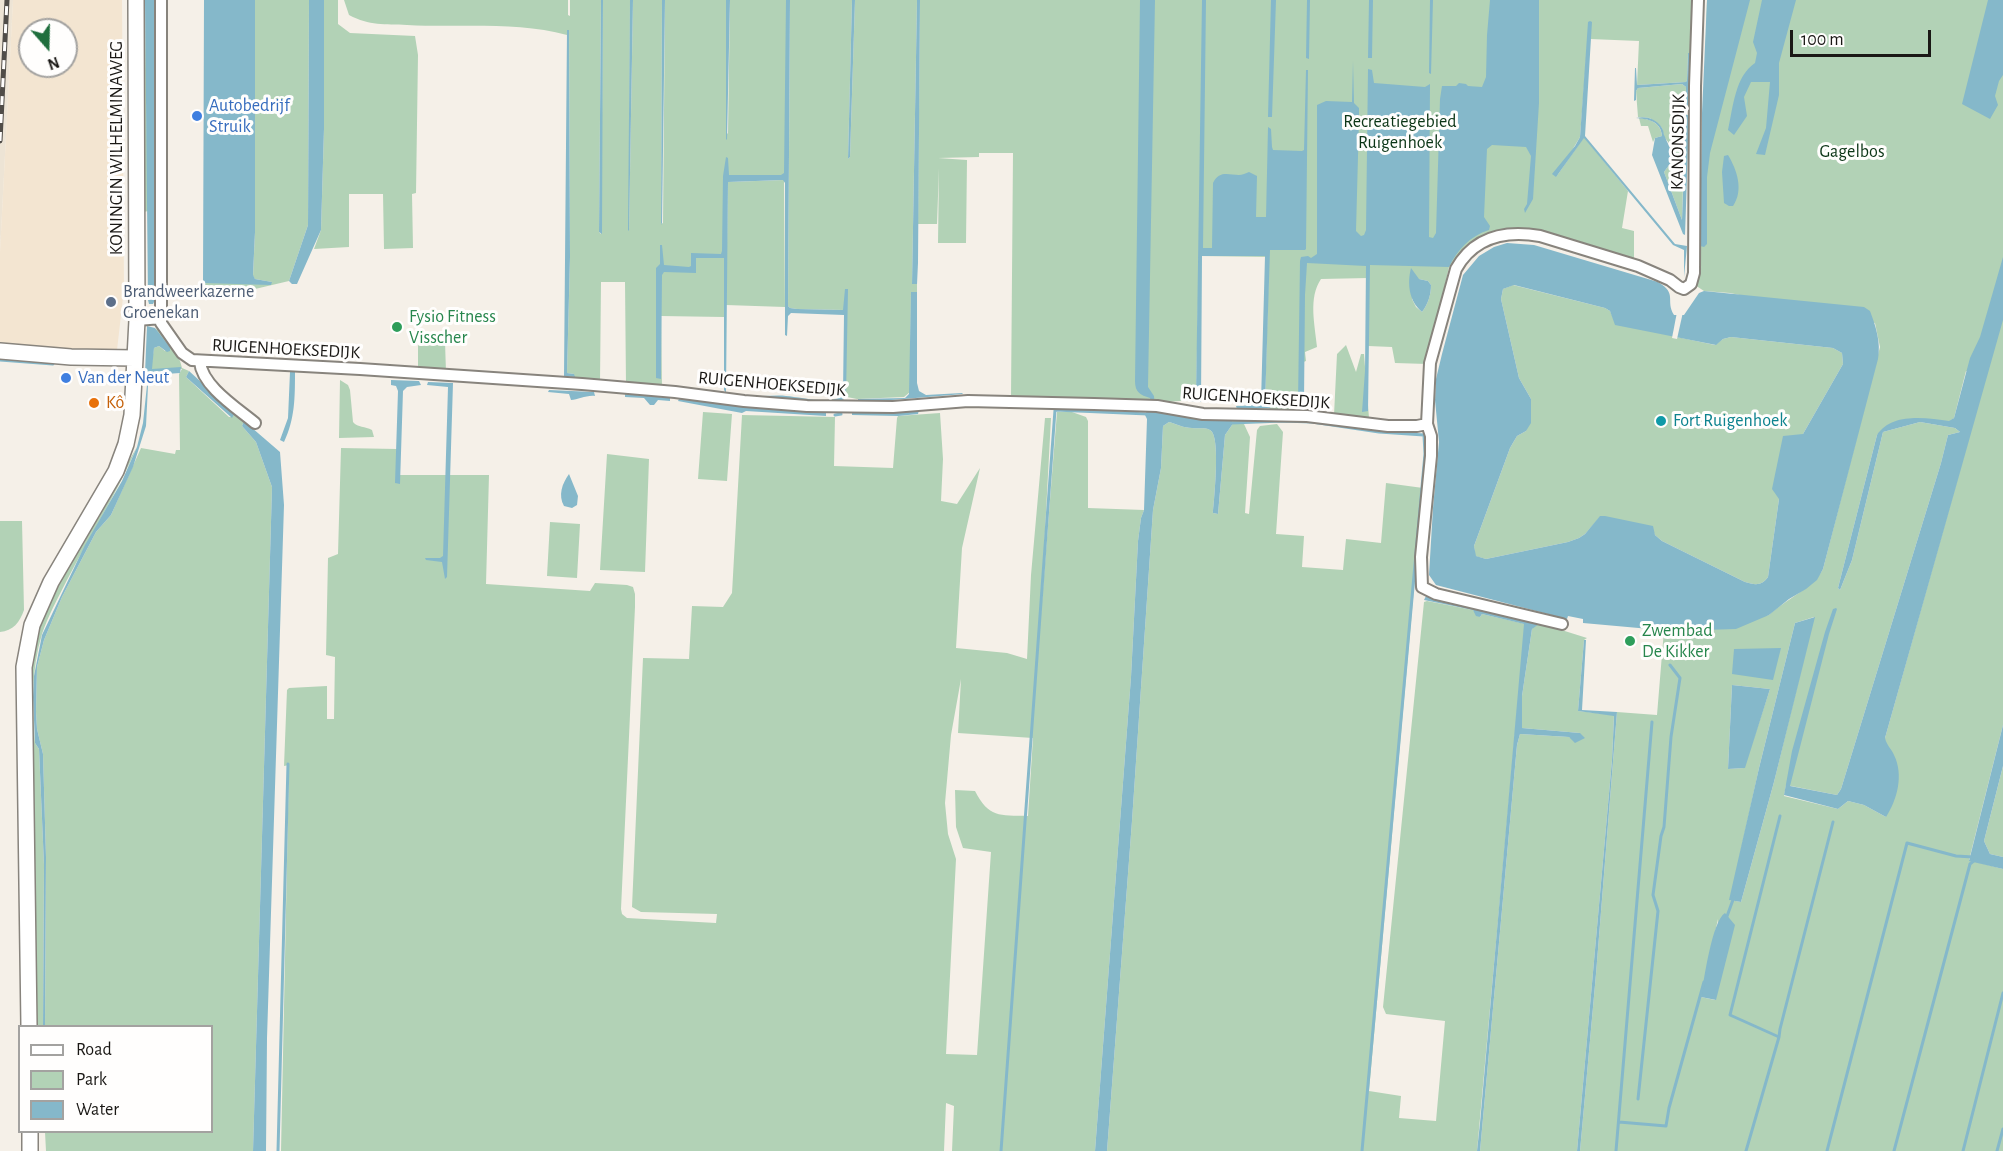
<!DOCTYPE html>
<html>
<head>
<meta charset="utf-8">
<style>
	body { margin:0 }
	#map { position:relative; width:2003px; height:1151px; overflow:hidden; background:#f5f0e8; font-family:"Alegreya Sans",sans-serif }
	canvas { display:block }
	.legend { position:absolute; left:18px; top:1025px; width:195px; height:108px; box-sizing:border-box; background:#fffefd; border:2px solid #a3a2a0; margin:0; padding:8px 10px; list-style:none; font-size:18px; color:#1a1815 }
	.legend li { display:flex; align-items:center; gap:12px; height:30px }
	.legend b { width:30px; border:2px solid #a3a2a0 }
	.north { position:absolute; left:18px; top:18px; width:60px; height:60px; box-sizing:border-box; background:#fffefd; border:2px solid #a3a2a0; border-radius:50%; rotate:160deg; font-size:16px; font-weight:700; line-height:24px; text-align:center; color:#1a1815 }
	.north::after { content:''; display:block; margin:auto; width:21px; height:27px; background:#1f6e3d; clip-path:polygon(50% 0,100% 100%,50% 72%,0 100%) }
	.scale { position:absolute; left:1790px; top:30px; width:141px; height:27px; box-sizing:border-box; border:3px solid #1a1815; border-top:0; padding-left:8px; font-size:18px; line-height:21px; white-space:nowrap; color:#1a1815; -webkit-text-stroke:4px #fffefd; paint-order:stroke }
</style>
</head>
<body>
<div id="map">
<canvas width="2003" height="1151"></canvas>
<ul class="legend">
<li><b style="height:8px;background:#fff"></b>Road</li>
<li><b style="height:16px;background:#b2d2b6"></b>Park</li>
<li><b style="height:16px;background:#85b8ca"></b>Water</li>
</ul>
<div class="north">N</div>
<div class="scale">100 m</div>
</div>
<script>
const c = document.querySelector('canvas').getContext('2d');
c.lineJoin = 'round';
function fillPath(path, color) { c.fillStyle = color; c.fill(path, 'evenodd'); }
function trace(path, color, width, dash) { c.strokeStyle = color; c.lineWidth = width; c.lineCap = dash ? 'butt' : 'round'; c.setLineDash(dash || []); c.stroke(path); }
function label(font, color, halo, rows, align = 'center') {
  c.font = font + ' "Alegreya Sans",sans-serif'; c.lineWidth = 6; c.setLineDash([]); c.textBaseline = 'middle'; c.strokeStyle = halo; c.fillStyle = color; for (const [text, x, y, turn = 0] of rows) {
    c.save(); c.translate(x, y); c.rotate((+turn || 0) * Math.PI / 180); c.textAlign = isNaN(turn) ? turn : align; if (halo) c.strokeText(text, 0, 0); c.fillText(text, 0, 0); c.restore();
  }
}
fillPath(new Path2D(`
	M0 0H13L0 252Z`), '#ede4d5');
fillPath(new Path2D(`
	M13 0H122L124 289 117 350 114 352 0 345V252ZM30 30H66V66H30Z`), '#f3e5d1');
fillPath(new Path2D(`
	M141 0H145L148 211 144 212 142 202Z
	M255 0H309L308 225 289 281 255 289 253 299 228 296V289L204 288 203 283 272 282 255 279 253 276 255 232Z
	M324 0H338V24L350 33 415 36 418 55 416 193 412 194 413 248 384 249 383 194H349V247L314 249 321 230 324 129Z
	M344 0H568V15L570 16V0H601L599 232 601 234 603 0H630L629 231 633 0H662L661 224 663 223 665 0H726V135L728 133 730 0H787L786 176 725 180 724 317 661 316 662 388 626 385 625 282H601L600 382 568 380 567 377H574V374L567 373 570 257 569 30H567V35C516 21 459 28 407 25 384 24 370 26 349 15Z
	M790 0H852L848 159 850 157 855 0H917L912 284H917V292H911L910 392 904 397 857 399 847 397 845 399 847 289 844 310 797 309 790 308 788 306Z
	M920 0H1693L1691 53H1688L1687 80 1686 82 1637 85 1639 41 1590 39 1591 22H1589L1580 137 1556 177 1584 137 1628 191 1622 228 1634 231V261L1530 231 1469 247 1449 267 1427 364 1395 363 1392 347 1368 346V278L1321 279C1308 298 1315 325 1317 347L1305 352 1306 361 1301 363 1298 412 1266 410 1270 408 1265 404 1269 257 1199 256 1196 395 1193 400 1166 402 1097 398 1011 397 1013 153H979V157L938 158 967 160 966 243H938L939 168 937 224H918ZM1419 279 1428 281 1431 285C1431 295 1428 304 1422 312L1416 307 1412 299Z
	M1707 0H2003V725L1969 860 2003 869V1151H1580L1596 974 1617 712 1657 715 1664 630 1672 631 1769 615C1786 599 1812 589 1823 569L1880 347 1875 323 1730 293 1704 291 1695 285 1699 271ZM1966 371 1986 377 1885 738 1886 817 1864 805 1848 801 1838 809 1784 796 1786 785 1837 795 1841 789 1941 463 1948 435 1960 432 1955 428 1920 422 1883 432 1852 560 1840 590 1838 588 1877 435 1897 421H1950L1954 418ZM1814 617 1774 782 1741 902 1730 900 1759 768 1795 623ZM1732 685 1770 689 1744 768 1728 769ZM1718 919 1716 999 1715 1000 1701 997Z
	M1682 84 1686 87 1682 220 1664 172 1672 161 1669 143 1664 137 1662 128 1650 118 1638 117 1636 91 1638 88Z
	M1639 118C1650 119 1661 123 1662 136L1655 138 1653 142 1648 126H1641Z
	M784 180 785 307 726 305 728 182Z
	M1513 285 1605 308 1610 311 1613 317 1677 337 1715 345 1723 339 1731 337 1833 348 1842 353 1843 364 1803 434 1779 499 1768 577C1762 586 1755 585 1745 582L1662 541 1655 535 1653 531 1600 517 1585 534 1579 538 1568 542 1486 559 1475 556 1474 546 1510 448 1517 436 1526 431 1531 399 1519 378 1501 299 1503 289Z
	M158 327C167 339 179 352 182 368L189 371 186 377 229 417H232L235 413 244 421 242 426 256 442 272 487 253 1151H46L45 1132H212V1026H45L46 857 43 754 37 729 36 712 37 667 44 640 62 597 96 532 111 515 141 448 175 454 176 450H180L179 374 182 369 153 370 151 368 154 348 159 346 165 351 170 347 156 330Z
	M418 339 442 340 445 342 446 372 418 370Z
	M1346 345 1356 372 1361 354H1364L1369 418 1334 415 1337 354Z
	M340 380 348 385 350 390 353 422C358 428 365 426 372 430L374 437 339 438Z
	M703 412 732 414 727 481 698 479Z
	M1057 412H1072L1086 417 1088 421V508L1144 510 1141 518 1138 541 1131 677 1095 1151H952L954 1106 946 1103 944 1151H281L289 765 284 766 287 690 289 688 327 686V719H334L335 657 326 655 328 558 338 554 341 448 397 449V475H489L486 584 590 591 595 583 627 585 633 587 635 594V607L621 909 622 914 627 918 716 923 717 914 641 912 632 907 643 658 689 659 692 606 723 607 732 593 742 415 835 417 834 466 893 468 897 418 898 416 940 413 943 459 941 501 957 504 980 468 962 548 956 648 1007 653 1027 659 1031 575 1045 418H1051L1040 626ZM961 679 958 733 1033 738 1028 816C999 815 989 818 975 791L955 790 956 827 963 848 991 852 977 1055 946 1054 956 859 948 834 945 803 951 735Z
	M1244 418V424L1250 437 1245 513 1249 514 1257 430 1260 426 1277 424 1283 432 1276 534 1304 536 1302 567 1343 570 1346 539 1381 543 1386 483 1423 488 1369 1091 1401 1096 1399 1118 1436 1121 1445 1021 1386 1014 1383 1007 1424 602 1427 601 1473 610 1480 617 1482 614 1525 624 1477 1151H1107L1132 821 1153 510 1161 468 1163 426 1169 422C1176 424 1184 428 1192 428 1197 429 1205 427 1210 430 1221 435 1214 500 1213 513L1218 514 1225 435 1232 425V421Z
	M137 447C117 493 90 536 67 580 58 598 48 616 42 634 31 670 32 707 35 743L39 749 44 865 43 1026H35L31 648C58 577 99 513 137 447Z
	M607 454 649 459 645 572 600 570Z
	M0 521H22L24 610C20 622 13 631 0 632Z
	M550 522 580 524 577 578 547 576Z
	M1536 622 1587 638 1584 640 1578 711 1614 715 1612 760 1577 1151H1480L1517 745 1520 734 1569 737 1573 739 1580 733 1522 728V696L1532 629Z
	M2003 766V857L1990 854 1984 841Z`), '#b2d2b6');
fillPath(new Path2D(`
	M145 0H154L155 35 154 302 153 304H149L148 300Z
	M204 0H255V232L253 275 255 279 272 282 271 285 203 283Z
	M309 0H324V129L321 230 297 284H292L289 281 308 225Z
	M601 0H603L602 234 599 232Z
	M630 0H633L629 231 628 230Z
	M662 0H665L662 225 661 223Z
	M726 0H730L727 140 726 139Z
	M786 0H790L788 306 790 308 797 309 843 310 845 289H848L846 397 841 402 762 398V396C770 396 779 395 786 396 800 397 830 405 842 396L843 393 844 315 791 313 788 316 787 336 785 335V183L783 180 728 182 726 393 724 390V258H696V273L664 272 662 275 661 379 656 378V268L660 264V245H662L664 265 689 267 691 266V253L721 254 722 251 723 176 726 157 728 158 729 175H781L784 173Z
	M852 0H855L850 157 848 159Z
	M917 0H920L918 263 917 284H912Z
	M1140 0H1155L1148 387 1154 396 1155 409 1157 412 1195 419 1232 421V425L1225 435 1218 514 1213 513C1214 500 1221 435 1210 430 1205 427 1197 429 1192 428 1184 428 1176 424 1169 422L1163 426 1161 468 1153 510 1132 821 1107 1151H1095L1131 677 1138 541 1141 518 1144 510 1147 419 1145 415 1151 401 1150 398C1140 395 1135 392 1135 381Z
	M1202 0H1206L1203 248H1212L1213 183C1219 170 1229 175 1239 175 1242 175 1246 173 1249 172L1257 176 1256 217H1266L1268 127 1271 129 1272 147 1273 150 1302 151 1304 150 1306 70H1308L1306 249 1305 250H1270L1265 404 1270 405V408L1237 409 1236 406 1258 405 1261 402 1265 256H1202L1201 402 1190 401 1194 399 1196 395Z
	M1271 0H1276L1272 117H1268Z
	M1307 0H1310L1309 59 1306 58Z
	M1369 0H1373L1372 58H1368Z
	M1430 0H1433L1431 74 1429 73Z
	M1490 0H1539V103L1533 199 1525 213 1524 209 1527 204 1531 156 1526 147 1492 145 1487 149 1484 217 1490 226 1489 230C1470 236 1457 250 1449 267L1370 265 1368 411 1362 412 1365 371 1366 266 1307 263 1305 295 1304 402 1298 403 1300 261 1301 257 1308 256 1311 258 1317 254V105L1326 101 1352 102 1353 61 1354 103 1359 108V119L1356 231 1361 236 1364 235 1366 230 1368 69 1372 70 1374 83 1425 87 1430 84 1429 237 1433 238 1436 233 1440 99 1442 86H1456L1459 83 1466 84 1468 86 1482 87 1486 77 1487 35Z
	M1707 0H1750L1710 153 1707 177V244L1704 247 1700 246 1702 113Z
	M1762 0H1796L1779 63V95L1765 155 1756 154 1766 128 1770 82H1751L1744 97 1747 116 1734 135 1728 130C1733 108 1735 76 1755 63L1757 53 1753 42Z
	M1988 0H2003V75L1999 81 1995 96 1998 105 1990 119 1962 104Z
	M1590 21 1592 22 1585 136 1675 244 1687 246 1684 277V250L1673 245 1584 138 1556 177 1552 174 1575 146 1580 137 1588 22Z
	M567 30H569L570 257 567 373 574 374 575 377 564 376Z
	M1688 53H1691L1690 107 1686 106V87L1682 84 1638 88 1636 91V100L1634 101 1635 68H1636L1637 85 1686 82 1687 80Z
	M1686 114 1689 116 1685 235 1683 234 1652 155 1655 138 1662 136C1661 121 1648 119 1636 118 1645 116 1656 118 1662 128 1664 131 1663 134 1665 137 1669 147 1672 149 1672 161L1664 172 1682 220Z
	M1728 155C1737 170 1744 190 1733 206H1729L1724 203 1722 172 1724 156Z
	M1507 243 1534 245 1658 282C1678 294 1665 300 1674 315H1684L1699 293 1704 291 1864 307 1870 311C1876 327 1881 342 1878 359L1823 569 1817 580 1806 589 1789 599 1769 615 1736 629 1672 631 1583 623V619L1568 616 1567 619 1436 585 1429 575 1433 508 1439 442 1435 400 1436 379 1442 354 1463 275 1479 256 1494 247ZM1514 285 1605 308 1610 311 1615 325 1716 345 1723 339 1731 337 1833 348 1842 353 1843 364 1803 434 1783 436 1772 489 1779 499 1768 577C1762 586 1755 585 1745 582L1662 541 1655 535 1653 526 1605 516H1600L1585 534 1579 538 1568 542 1486 559 1476 556 1474 546 1510 448 1517 436 1526 431 1531 423V399L1519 378 1501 299 1503 289Z
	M2003 257V320L1885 738C1887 746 1891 748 1894 755 1904 775 1897 800 1886 817L1864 805 1848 801 1838 809 1784 795 1792 751 1825 632 1833 609 1836 608 1837 609 1829 634 1790 786 1837 795 1841 789 1941 463 1948 435 1960 432 1955 428 1920 422 1883 432 1852 560 1840 590 1838 588 1877 435C1892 412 1927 418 1949 421L1954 418 1970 358 1980 337Z
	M1411 268 1419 279 1428 281 1431 285C1431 295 1428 304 1422 312 1409 301 1407 284 1411 268Z
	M911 292H917V383L919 391 926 395 962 393 963 394 880 401H858V399L905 398 909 394Z
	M147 326 155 328 170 347V351L167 352 159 346 154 348 152 369 181 367 180 373 151 375 145 373Z
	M189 371 235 413 232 418 186 377Z
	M290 372H295C295 398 295 419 284 442L280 440 288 418Z
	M391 380 419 381 421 385 407 387 403 391 400 484 395 483 398 391 396 386 391 385Z
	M428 382 453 383 447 577 445 579 442 562 426 560 425 558H440L443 556 448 387 427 385Z
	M147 385 148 386 146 426 133 467 111 515 96 532 62 597 44 640 37 667 36 712 37 729 43 754 46 857 45 1026H43L44 865 39 749 35 743 33 697 34 676 42 635 85 545 122 481 137 447 143 423Z
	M549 390 594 392 595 396C586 395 578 400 571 400L569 394 548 392Z
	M625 394 670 398V401L658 400 654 405H650L644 398 625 397Z
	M679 399 787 410 826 412V416L746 411 742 413 678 401Z
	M919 410 918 414 898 416 852 415V412Z
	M244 421 280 452 284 505 267 1038 266 1151H253L272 487 256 442 242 426Z
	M569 474 578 496 577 505 572 508 564 506C558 495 562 484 569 474Z
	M1426 596 1539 624 1532 629 1522 696V728L1580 733 1585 738 1575 743 1569 737 1520 734 1517 745 1480 1151H1477L1480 1123 1524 624 1482 614 1480 617 1476 616 1473 610 1424 600Z
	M1815 617 1774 782 1741 902 1729 900 1759 768 1795 623Z
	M1584 640H1586L1582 710 1617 712 1596 974 1580 1151H1577L1612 760 1614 716 1578 711Z
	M1781 648 1773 680 1732 674 1734 649Z
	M1732 685 1770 689 1745 768 1728 769Z
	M2003 725V766L1984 841 1990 854 2003 857V869L1969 861Z
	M1725 913 1735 925 1716 1000 1701 997C1704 980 1712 921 1725 913Z`), '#85b8ca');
fillPath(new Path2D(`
	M1677 312H1683L1677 339 1672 338Z`), '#f5f0e8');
trace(new Path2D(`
	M0 360 53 364
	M835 415 841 414
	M1231 423 1283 421 1312 422 1379 432 1424 435 1425 454 1362 1151
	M1726 919 1734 897
	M1779 1037 1730 1015 1780 816
	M1638 1099 1658 911 1653 895 1661 836 1664 827 1671 737 1680 678 1670 665
	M1619 1122 1666 1126 1669 1108 1704 982
	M278 1151 288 764
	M1001 1151 1055 410 1148 414
	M1616 1151 1652 722
	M1746 1151 1779 1037 1780 1029 1833 822
	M1827 1151 1907 843 1956 856 1973 857
	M1894 1151 1970 864 1976 859
	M1963 1151 2003 993
	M1997 1151 2003 1129`), '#85b8ca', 3);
const street = new Path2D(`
	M161 0V323L182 353 192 360 360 369 582 384 675 392 744 401 807 406 893 407 968 401 1094 404 1157 406 1203 414 1307 416 1388 426H1417L1427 424
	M137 320 162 318
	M200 362C202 386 237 408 255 423
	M1562 624 1436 594 1422 587 1421 557 1431 456V436L1427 424 1430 363 1456 269C1474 237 1505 230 1540 236L1638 266 1670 280 1679 287 1684 289 1691 284 1694 273 1695 86 1698 0`);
const secondary = new Path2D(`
	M0 351 71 357 134 358
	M29 1026 24 667 32 625 51 582 116 471 126 444 132 415 137 320 136 0
	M30 1132V1151`);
trace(street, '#88847d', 14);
trace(secondary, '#88847d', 18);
trace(street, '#fff', 10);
trace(secondary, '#fff', 15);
const rail = new Path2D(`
	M0 141 7 0`);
trace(rail, '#504d49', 5);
trace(rail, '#fffefd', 3, [9]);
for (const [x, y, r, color] of [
	[197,116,6,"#3f7fe0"],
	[111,302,6,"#5c6f8a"],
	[397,327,6,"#2e9e5b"],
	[66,378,6,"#3f7fe0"],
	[94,403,6,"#e8710a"],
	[1661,421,6,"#0f9aa8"],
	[1630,641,6,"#2e9e5b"]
]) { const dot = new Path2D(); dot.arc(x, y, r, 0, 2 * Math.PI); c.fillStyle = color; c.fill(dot); trace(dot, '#fffefd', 2); }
label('18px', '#366cbe', '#fffefd', [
	["Autobedrijf",209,106],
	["Struik",209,127],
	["Van der Neut",78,378]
], 'left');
label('18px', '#0b3516', '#fffefd', [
	["Recreatiegebied",1400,122],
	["Ruigenhoek",1400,143],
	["Gagelbos",1852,152]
]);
label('18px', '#1a1815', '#fffefd', [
	["KANONSDIJK",1678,142,-89],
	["KONINGIN WILHELMINAWEG",117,148,-90],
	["RUIGENHOEKSEDIJK",286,349,3],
	["RUIGENHOEKSEDIJK",772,384,5],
	["RUIGENHOEKSEDIJK",1256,398,4]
]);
label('18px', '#4e5e75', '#fffefd', [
	["Brandweerkazerne",123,292],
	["Groenekan",123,313]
], 'left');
label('18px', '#27864d', '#fffefd', [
	["Fysio Fitness",409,317],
	["Visscher",409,338],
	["Zwembad",1642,631],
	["De Kikker",1642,652]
], 'left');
label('18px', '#c56008', '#fffefd', [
	["Kô",106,403]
], 'left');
label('18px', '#0d838f', '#fffefd', [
	["Fort Ruigenhoek",1673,421]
], 'left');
</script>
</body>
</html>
